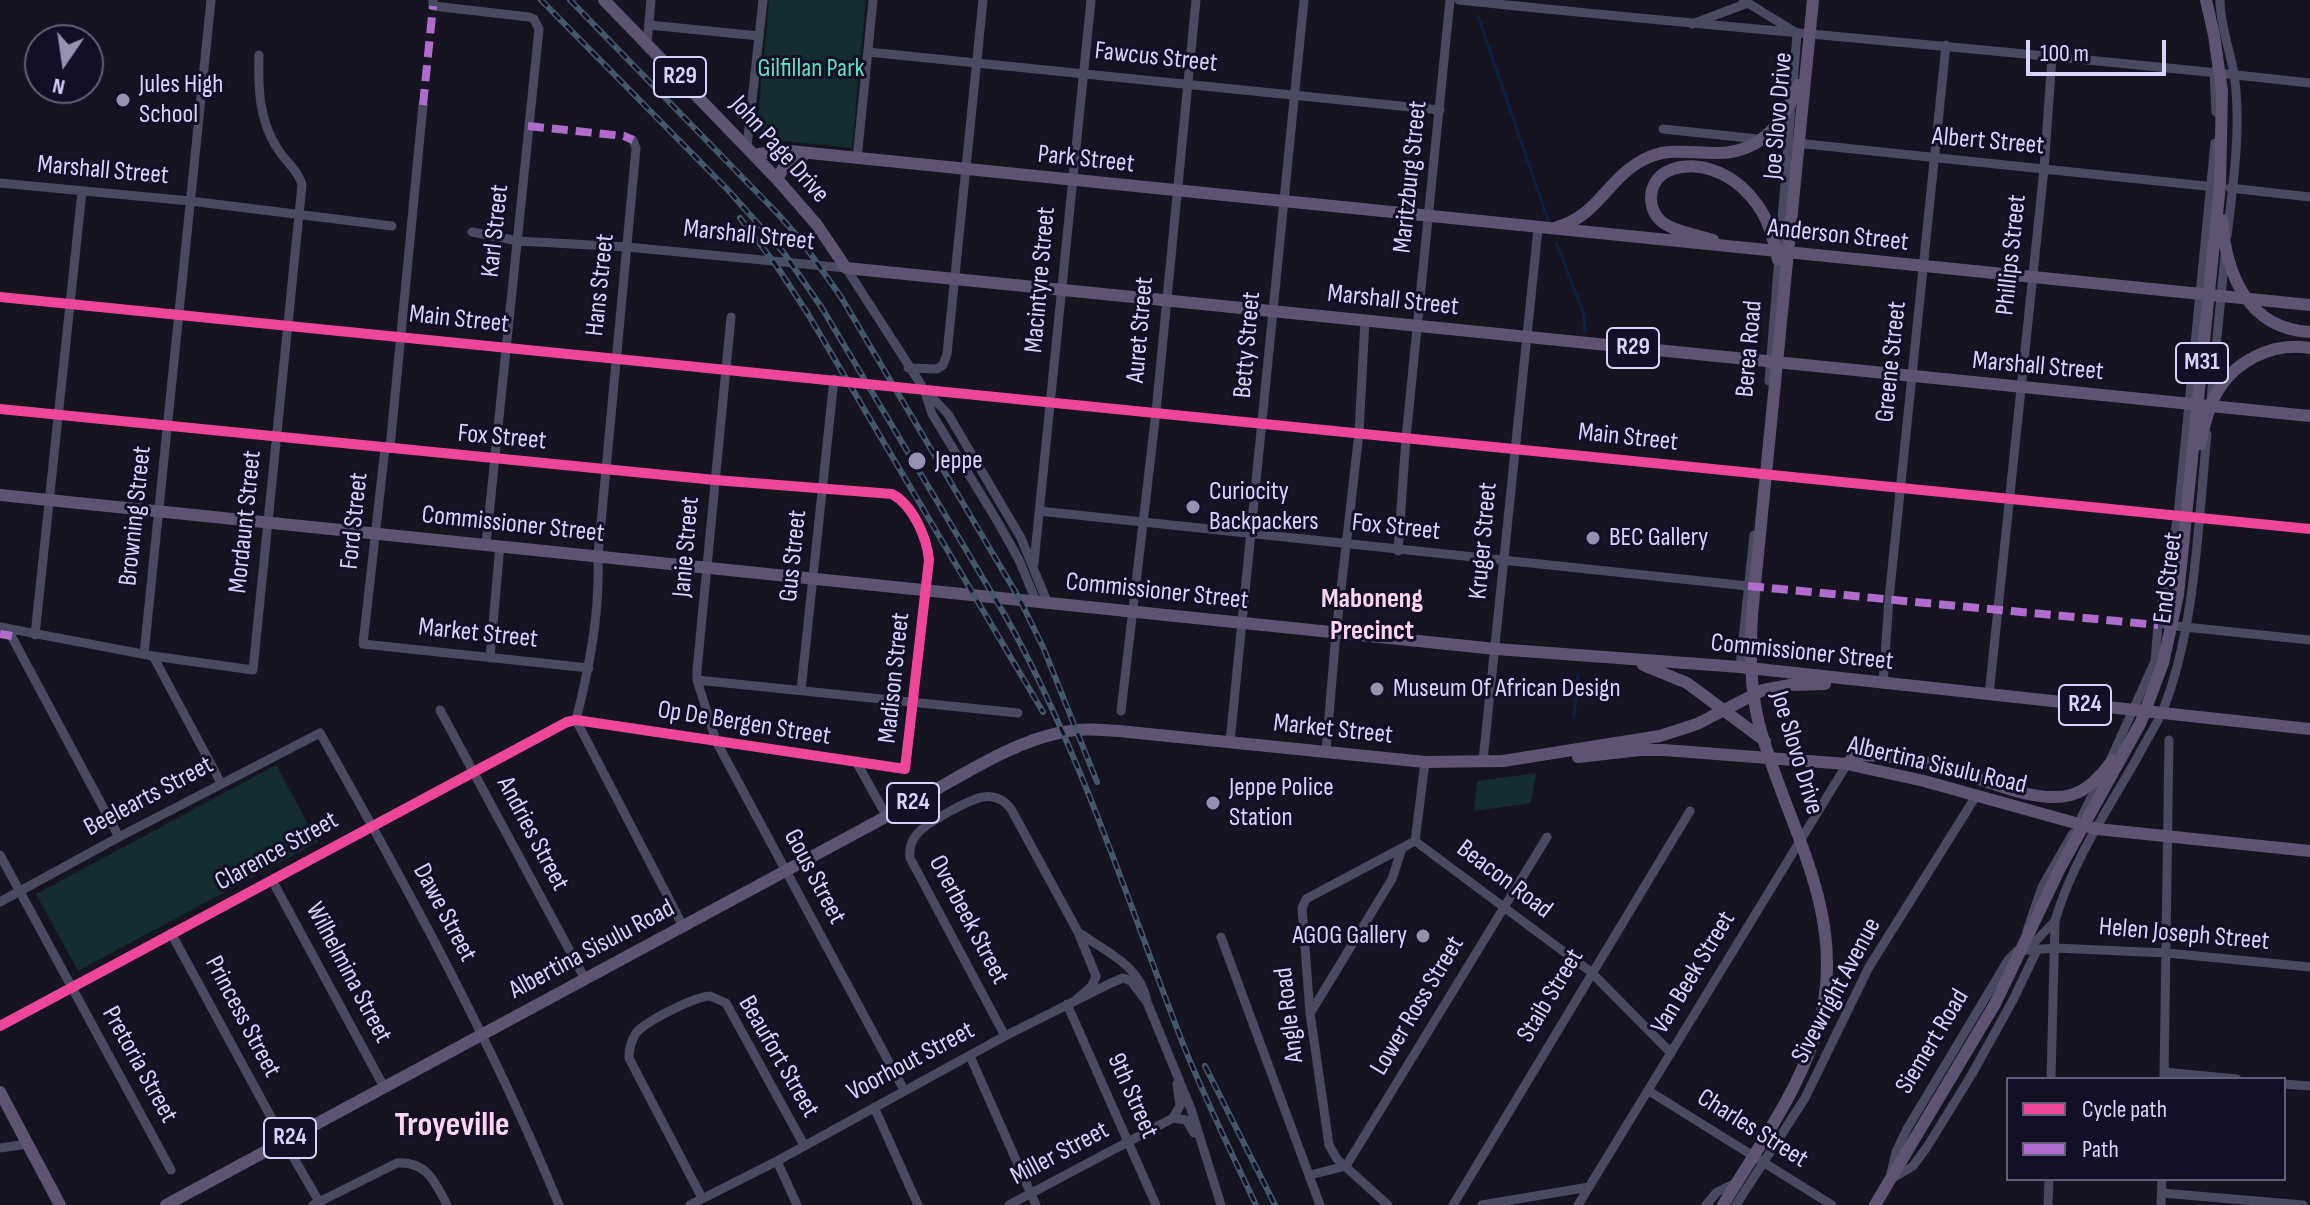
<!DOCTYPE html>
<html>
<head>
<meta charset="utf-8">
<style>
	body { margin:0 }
	#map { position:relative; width:2310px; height:1205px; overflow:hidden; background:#161421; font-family:"Sofia Sans Condensed",sans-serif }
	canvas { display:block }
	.legend { position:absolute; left:2006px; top:1077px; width:280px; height:104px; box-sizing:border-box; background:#130f26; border:2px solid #625e7d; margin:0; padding:10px 14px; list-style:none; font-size:24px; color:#d9d4ff }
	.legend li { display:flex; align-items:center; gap:16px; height:40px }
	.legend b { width:40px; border:2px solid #625e7d }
	.north { position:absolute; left:24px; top:24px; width:80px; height:80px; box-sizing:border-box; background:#130f26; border:2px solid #625e7d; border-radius:50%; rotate:193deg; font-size:22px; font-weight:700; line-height:32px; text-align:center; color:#d9d4ff }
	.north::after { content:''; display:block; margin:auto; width:28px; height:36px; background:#9591b1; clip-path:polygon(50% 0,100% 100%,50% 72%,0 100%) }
	.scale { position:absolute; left:2026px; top:40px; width:140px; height:36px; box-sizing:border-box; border:4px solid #d9d4ff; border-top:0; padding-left:10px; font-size:24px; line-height:28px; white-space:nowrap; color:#d9d4ff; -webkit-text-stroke:6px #130f26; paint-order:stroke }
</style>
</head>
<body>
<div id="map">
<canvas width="2310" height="1205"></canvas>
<ul class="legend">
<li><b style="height:10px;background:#ed469a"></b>Cycle path</li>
<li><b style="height:10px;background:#b06ccc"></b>Path</li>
</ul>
<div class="north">N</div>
<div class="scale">100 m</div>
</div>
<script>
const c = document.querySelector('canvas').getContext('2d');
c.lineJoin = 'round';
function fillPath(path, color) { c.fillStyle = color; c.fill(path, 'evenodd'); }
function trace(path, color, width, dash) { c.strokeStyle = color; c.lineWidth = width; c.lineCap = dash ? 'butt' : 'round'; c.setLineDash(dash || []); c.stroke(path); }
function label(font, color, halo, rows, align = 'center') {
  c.font = font + ' "Sofia Sans Condensed",sans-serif'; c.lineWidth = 6; c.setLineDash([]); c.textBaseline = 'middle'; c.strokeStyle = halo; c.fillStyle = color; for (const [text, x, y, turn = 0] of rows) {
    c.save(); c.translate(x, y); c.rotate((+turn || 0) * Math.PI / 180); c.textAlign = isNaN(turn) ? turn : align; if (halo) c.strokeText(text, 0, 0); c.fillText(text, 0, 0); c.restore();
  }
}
fillPath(new Path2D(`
	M769 0H866L852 148 756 138Z
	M276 765 318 842 78 971 36 894Z
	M1536 773 1531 803 1474 811 1477 781Z`), '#132c2d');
trace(new Path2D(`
	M1478 16 1548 220
	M1557 244 1584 315 1585 332
	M1574 717 1578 674`), '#0d2144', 3);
trace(new Path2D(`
	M433 0V6L529 17 534 19 539 29 486 544
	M1459 0C1742 30 2027 51 2310 83
	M1743 0 1795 32
	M2220 0C2220 26 2230 49 2234 74 2242 126 2233 184 2227 236
	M1692 24 1748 3
	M649 25 759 36
	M647 43 651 0
	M868 52 1440 110
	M2214 71 2216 112
	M423 105 390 448H385L363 644 589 668
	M1663 129 2215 187
	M747 146 763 0
	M857 159 873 0
	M0 183 190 201 392 226
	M2230 188 2310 197
	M472 232 518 241 627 247 846 268 924 389
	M0 297 2310 529
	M731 317 697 670V680L716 741 904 1090
	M908 368 937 369 943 365 947 354 983 0
	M1769 381 1797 34
	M2211 399 2225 255
	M0 409 715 480 892 494C913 505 927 538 929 560L905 769 576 720 567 722 0 1026
	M1039 511 1748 586
	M1398 551 1406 438 1450 0
	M1034 563 1091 0
	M1037 603 1019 560 999 524 932 414 924 389 948 414 1021 538 1048 604
	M2166 625 2310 640
	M0 627 153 656 253 670 302 185C299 171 284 160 277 148 259 120 258 88 259 55
	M7 628 119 837
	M35 635 82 191
	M144 654 211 0
	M153 656 221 783
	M490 658 500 545
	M1740 667 1754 535
	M697 680 1018 713
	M1883 684 1889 599 1946 45
	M801 690 834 379
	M1989 695 2044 169 2052 58
	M440 710 585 979
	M1121 711 1156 412 1196 0
	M576 720C590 664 600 613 598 555L636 148 633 140
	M576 720 683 926
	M1230 742 1304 0
	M1326 751 1336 633 1359 433 1365 320
	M1483 761 1538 229
	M857 763 887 817
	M2109 763 2155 661 2158 625 2178 515 2215 143
	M2080 820 2102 776
	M1415 841 1591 972 1671 1053
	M1415 841 1425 762
	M0 855 171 1170
	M272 880 384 1087
	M0 902 119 837 320 733C407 887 492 1042 559 1205
	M2027 931 2042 887 2073 833
	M171 933 284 1141 321 1205
	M1081 934C1108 953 1141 966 1147 1002L1191 1109 1221 1205
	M1221 937 1320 1205
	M2028 949 2055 921
	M1067 1004 1156 1205
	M1311 1012 1392 879 1402 848
	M1005 1036 910 858C909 849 911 841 917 834 926 823 970 799 983 797 995 795 1004 800 1011 809L1078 932 1096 976 1092 986 1076 1000
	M970 1056 1036 1205
	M2164 1072 2237 1079
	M2051 1079 2055 921C2072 862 2107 811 2137 758 2145 742 2156 726 2163 710 2196 627 2198 522 2207 434
	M2164 1079 2169 740
	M2284 1084 2310 1086
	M1649 1091 1832 1205
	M874 1107 918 1205
	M1173 1118 1186 1120 1194 1133
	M1173 1118 1180 1106 1177 1084
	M0 1148 27 1144
	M777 1161 797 1205
	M1891 1173 1896 1152 1907 1129 2008 960 2017 951 2055 948 2167 953 2310 967
	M1310 1175 1346 1166 1547 837
	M1890 1180 1913 1166 1927 1147 1972 1074 2013 1000 2037 950
	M2162 1193 2303 1205
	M702 1198 629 1058C629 1049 631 1041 636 1033 646 1021 694 997 710 996L726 1003 804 1145
	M313 1205 397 1163C427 1161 435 1182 447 1205
	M690 1205 777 1161 1005 1036 1111 983 1123 978 1131 981 1147 1002
	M1009 1205 1173 1118
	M1388 1205 1337 1159 1329 1145 1310 1013 1302 908 1306 899 1415 841
	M1453 1205 1690 811
	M1482 1205 1589 1187
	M1578 1205 1847 764
	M1706 1205 1717 1192 1738 1182
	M1736 1205 1805 1098 1869 967 1976 796
	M2048 1205 2049 1179
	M2161 1205 2162 1179`), '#4a4962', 9);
trace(new Path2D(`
	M604 0 777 179 817 225 846 268 2310 416
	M755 155 780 150 2310 305
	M777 179 787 162 804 155
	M2222 220C2226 273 2247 329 2310 332
	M1557 227C1597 217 1608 178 1643 160 1666 147 1689 153 1715 153 1759 154 1784 124 1798 85
	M1713 240C1698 235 1674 232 1661 221 1655 216 1651 207 1651 199 1651 167 1688 161 1712 170 1728 175 1742 186 1752 198 1768 216 1773 237 1778 260
	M2200 444C2204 428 2207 411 2215 396 2233 361 2272 342 2310 348
	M0 495 1496 649 1740 667 2310 729
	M1643 665 1687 683 1765 741
	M1578 757 1640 750H1664L1847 764 1924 781 2097 829 2310 851
	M1847 764 1854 757 1861 755C1887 756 1915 759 1940 766 1979 776 2032 805 2071 795 2089 790 2102 774 2113 760
	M0 1092 60 1205
	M166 1205 904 807C953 782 1009 742 1063 732 1082 728 1100 730 1119 731L1425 762 1503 761 1660 736 1697 724 1763 690 1790 685 1825 684
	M1723 1205C1760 1144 1806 1082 1822 1011 1845 907 1784 820 1759 724 1750 688 1750 652 1752 615L1813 0
	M1875 1205 1995 1004 2061 866 2141 722 2163 663 2178 595 2220 185 2222 91 2214 35 2206 0`), '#5e5373', 12);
const rail = new Path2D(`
	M541 0 728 190 784 253 822 308 1006 617C1081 752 1127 900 1183 1044 1205 1099 1231 1152 1256 1205
	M570 0 777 213 800 239 841 297 1019 598 1043 647 1097 782
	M740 218 776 265 808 314 1043 712
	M1205 1066 1275 1205`);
trace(rail, '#43596b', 6);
trace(rail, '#130f26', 3, [9]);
trace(new Path2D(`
	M423 105 433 6
	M528 126 624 136 633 140
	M1748 586 2158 625
	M0 634 12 636`), '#b06ccc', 8, [16, 8]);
trace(new Path2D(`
	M0 297 2310 529
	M0 409 715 480 892 494C913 505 927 538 929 560L905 769 576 720 567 722 0 1026`), '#ed469a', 10);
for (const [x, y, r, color] of [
	[123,100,8,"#9591b1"],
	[917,461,10,"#9591b1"],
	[1193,507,8,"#9591b1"],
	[1593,538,8,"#9591b1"],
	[1377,689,8,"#9591b1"],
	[1213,803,8,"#9591b1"],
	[1423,936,8,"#9591b1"]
]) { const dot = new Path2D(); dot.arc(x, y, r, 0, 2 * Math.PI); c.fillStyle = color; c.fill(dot); trace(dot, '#130f26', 3); }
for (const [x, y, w] of [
	[680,77,52],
	[1633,348,52],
	[2202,363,52],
	[2085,705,52],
	[913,803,52],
	[290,1138,52]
]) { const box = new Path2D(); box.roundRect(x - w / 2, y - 20, w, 40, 6); c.fillStyle = '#130f26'; c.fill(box); trace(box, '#d9d4ff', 2); }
label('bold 24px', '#d9d4ff', null, [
	["R29",680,77],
	["R29",1633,348],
	["M31",2202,363],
	["R24",2085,705],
	["R24",913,803],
	["R24",290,1138]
]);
label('26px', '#d9d4ff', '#130f26', [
	["Fawcus Street",1156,58,6],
	["Joe Slovo Drive",1779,116,-85],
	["Albert Street",1988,142,5],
	["John Page Drive",779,150,48],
	["Park Street",1086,160,6],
	["Marshall Street",103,171,5],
	["Maritzburg Street",1411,177,-84],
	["Karl Street",496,231,-84],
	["Marshall Street",749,236,6],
	["Anderson Street",1838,236,6],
	["Phillips Street",2012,255,-84],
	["Macintyre Street",1041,280,-85],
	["Hans Street",601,285,-84],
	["Marshall Street",1393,301,6],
	["Main Street",459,320,6],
	["Auret Street",1141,330,-85],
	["Betty Street",1248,345,-85],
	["Berea Road",1750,349,-85],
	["Greene Street",1892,362,-84],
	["Marshall Street",2038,367,5],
	["Fox Street",502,438,5],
	["Main Street",1628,438,6],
	["Browning Street",136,516,-84],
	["Ford Street",355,521,-84],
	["Mordaunt Street",246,522,-84],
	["Commissioner Street",513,525,6],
	["Fox Street",1396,528,6],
	["Kruger Street",1484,541,-85],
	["Janie Street",687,547,-85],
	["Gus Street",794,556,-84],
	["End Street",2169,578,-83],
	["Commissioner Street",1157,592,6],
	["Market Street",478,634,6],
	["Commissioner Street",1802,653,6],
	["Madison Street",895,678,-84],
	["Op De Bergen Street",744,724,9],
	["Market Street",1333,730,6],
	["Joe Slovo Drive",1796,753,73],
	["Albertina Sisulu Road",1937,766,13],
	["Beelearts Street",149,797,-28],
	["Andries Street",532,834,62],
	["Clarence Street",277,852,-29],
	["Gous Street",814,877,62],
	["Beacon Road",1504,880,37],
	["Dawe Street",444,913,62],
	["Overbeek Street",968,920,62],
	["Helen Joseph Street",2184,935,5],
	["Albertina Sisulu Road",592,950,-28],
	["Wilhelmina Street",348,973,62],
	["Van Beek Street",1694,973,-59],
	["Sivewright Avenue",1837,991,-62],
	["Staib Street",1551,996,-59],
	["Lower Ross Street",1418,1006,-59],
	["Angle Road",1290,1015,-97],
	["Princess Street",242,1017,62],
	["Siemert Road",1933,1042,-59],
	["Beaufort Street",778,1057,60],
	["Voorhout Street",911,1062,-28],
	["Pretoria Street",139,1065,61],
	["9th Street",1132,1096,66],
	["Charles Street",1752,1129,32],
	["Miller Street",1060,1154,-28]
]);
label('26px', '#5fe0c0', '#130f26', [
	["Gilfillan Park",811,69]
]);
label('26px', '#d9d4ff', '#130f26', [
	["Jules High",139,85],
	["School",139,115],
	["Jeppe",935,461],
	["Curiocity",1209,492],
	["Backpackers",1209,522],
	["BEC Gallery",1609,538],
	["Museum Of African Design",1393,689],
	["Jeppe Police",1229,788],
	["Station",1229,818],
	["AGOG Gallery",1407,936,"right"]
], 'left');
label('bold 28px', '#ffd6f0', '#130f26', [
	["Maboneng",1372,600],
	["Precinct",1372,632]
]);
label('bold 34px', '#ffd6f0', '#130f26', [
	["Troyeville",452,1126]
]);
</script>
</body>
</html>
